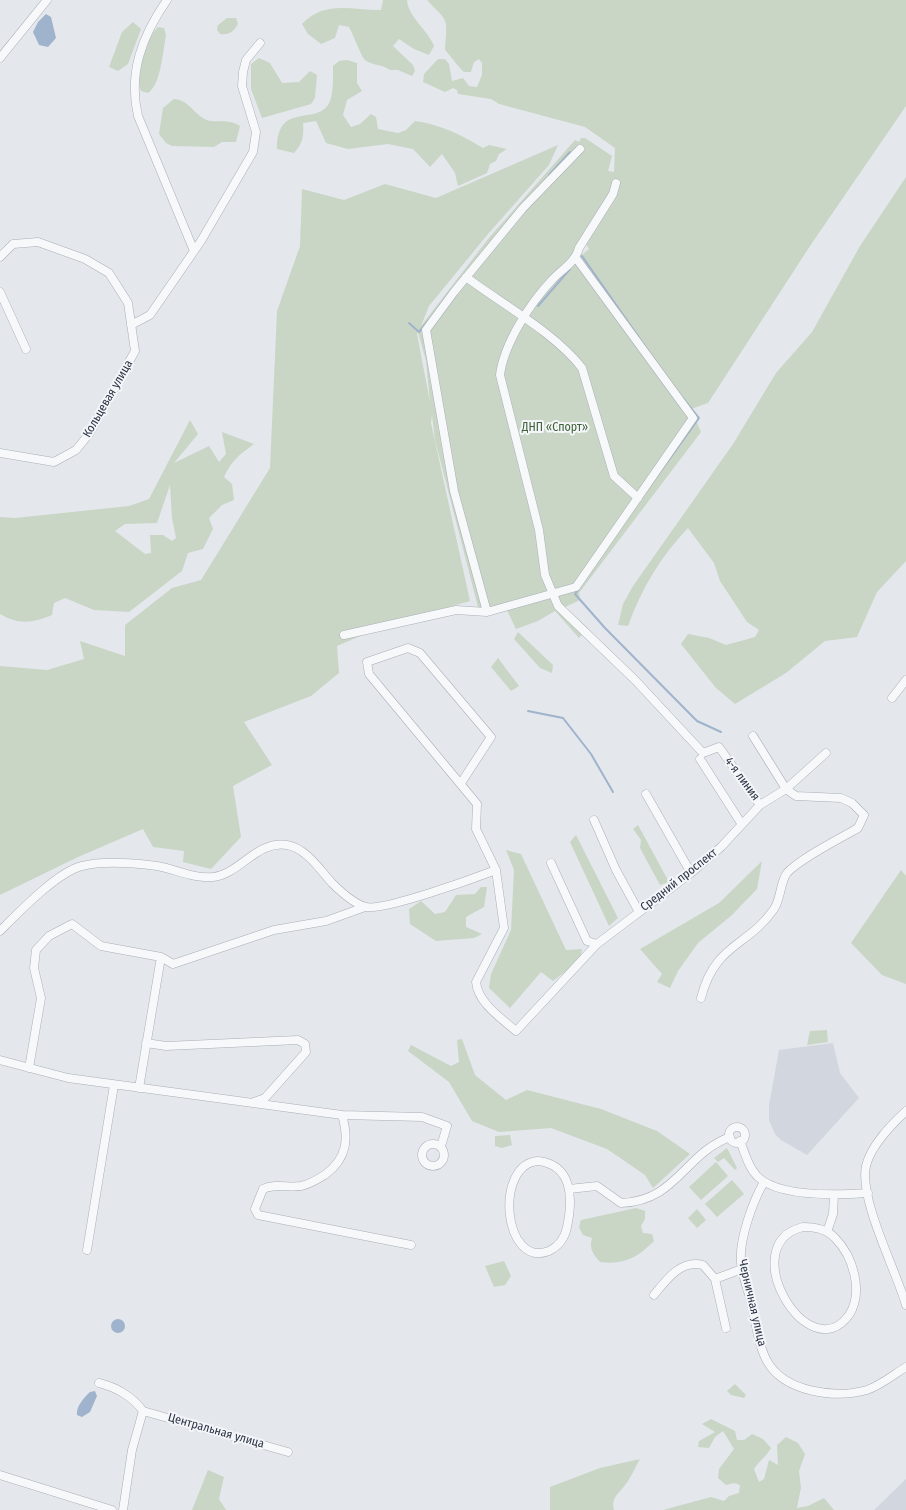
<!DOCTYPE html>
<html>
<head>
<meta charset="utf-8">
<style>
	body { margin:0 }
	canvas { display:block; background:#e4e7ec }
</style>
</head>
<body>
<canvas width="906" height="1510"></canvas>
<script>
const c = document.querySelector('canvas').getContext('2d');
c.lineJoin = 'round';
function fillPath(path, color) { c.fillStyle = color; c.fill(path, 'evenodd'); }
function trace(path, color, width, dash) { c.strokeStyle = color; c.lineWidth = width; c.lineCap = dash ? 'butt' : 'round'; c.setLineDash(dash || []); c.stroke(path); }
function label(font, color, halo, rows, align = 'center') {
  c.font = font + ' "Fira Sans Condensed",sans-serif'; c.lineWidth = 4; c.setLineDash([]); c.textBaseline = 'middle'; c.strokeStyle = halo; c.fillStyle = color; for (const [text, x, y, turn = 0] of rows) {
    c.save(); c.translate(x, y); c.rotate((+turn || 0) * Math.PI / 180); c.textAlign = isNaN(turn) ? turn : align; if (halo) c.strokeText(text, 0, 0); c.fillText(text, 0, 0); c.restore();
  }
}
fillPath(new Path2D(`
	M833 1043 840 1073 859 1098 807 1155 781 1140 775 1134 769 1120V1105L779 1050Z
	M906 1479V1510H874Z`), '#d2d6de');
fillPath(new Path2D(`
	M383 0H407C408 17 428 30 434 46L429 55 414 49 399 39 393 46 413 65 415 71 412 76 398 70H390C382 64 370 65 365 60 361 56 353 34 349 27L339 25 335 38 321 44 308 34 302 24C325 0 349 10 381 10Z
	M427 0H906V106L812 243 708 403 691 409 701 432 579 593 580 600 565 607 588 628 579 638 555 611 538 621 516 629 506 608 476 615 474 608 478 607 435 440 432 415 431 423 470 601 386 625 337 646 339 673 311 696 244 722 272 765 233 786 241 837 211 869 183 862 184 851 153 847 143 829 78 857 0 895V666L47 670 84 659 80 641 125 656V625L172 588 201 580 270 468 277 311 300 246 302 189 344 200 385 184 436 198 558 145 549 165 488 234 429 306 421 326 488 239 575 140 579 142 581 138H585L612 156 608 171 614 172 615 148 585 127 499 104 491 99 458 94 457 90 453 88 445 92 423 82 424 74 438 59H445L449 64 452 81 463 78 469 86 477 87 482 75V63L479 59 474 62 471 72H464C456 65 452 57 445 50 447 17 450 24 427 0ZM584 241 589 249 578 258 674 387 573 260ZM418 332 426 361 430 402 417 334Z
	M227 18H236L238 24C233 32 230 35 220 34L217 30 218 25Z
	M133 22 141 29 128 64 118 71 109 67 122 32Z
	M158 27 164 28 166 35C163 50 161 85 148 93L141 91C135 77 147 37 158 27Z
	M259 58 270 63 282 83 299 82 310 71 317 75 315 98 311 104 262 118 251 89V64Z
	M347 60 357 63V83L362 91 347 100 343 115 351 127 360 124 371 114 376 117 378 129 398 133 406 130 415 121C439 124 462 135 483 148L489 145 507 149 499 154 496 161 490 164 487 173 458 186 455 173 442 154 430 167 413 149 388 144 348 149 326 143 316 121 303 123C304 136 303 143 294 153L277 149C277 102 314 125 328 105 334 96 333 77 333 66L339 61Z
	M174 99C188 100 192 111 203 118 213 125 226 117 240 126L236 142H222L214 147 172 146 166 143 159 134 163 108Z
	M906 177V561L877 592 857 637 825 641 786 673 735 704 716 688 681 644 688 634 709 638 726 645 755 637 759 630 747 622 720 581 714 563 688 528C662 555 641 589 628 626L618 625 623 604 633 586 733 444 776 373 812 332 860 246Z
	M190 420 198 434 174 463 209 446 219 462 226 454 222 432 254 444C240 454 231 461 224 477L232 484 234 500 222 505 209 518 213 529 203 549 188 553 182 571 129 612 94 610 65 598 54 603 52 615C33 623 19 625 0 614V517L15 518 129 506 149 499ZM170 485 172 518 176 538 172 541 163 535H150L151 553 145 554 115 531 125 524 157 523Z
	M518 632 553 665 552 673 540 668 514 639Z
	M498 658 519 686 511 691 491 667Z
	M638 825 669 882 660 885 640 848 641 840 633 829Z
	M576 835 618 918 609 926 570 842Z
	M506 850 521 854 566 950 582 949 580 960 553 981 541 972 510 1008 489 988 491 974 511 930 514 870Z
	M762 861 757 889 732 915 698 943 678 971 670 988 657 982 662 974 640 949 719 903Z
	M901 870 906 876V984L882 975 851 943Z
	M481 887H487L484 907 466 917V927L482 934 474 938 436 941 410 924 409 909 421 901 435 914 445 912 456 895 475 894Z
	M827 1030 828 1042 807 1045 810 1031Z
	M462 1039 475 1075 506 1100 527 1090 601 1109 657 1131 690 1154 653 1188 645 1175 607 1149 551 1128 499 1132 472 1121 449 1082 408 1051 411 1045 451 1066 459 1062 457 1040Z
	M510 1135 512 1145 502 1148 495 1146V1136Z
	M727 1148 737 1168 735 1170 724 1158 718 1162 714 1158Z
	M716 1162 728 1176 701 1200 689 1187Z
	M732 1180 744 1194 717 1217 705 1204Z
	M636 1208 645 1211V1219L641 1226 643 1233 652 1234 654 1241C637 1258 624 1265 600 1262 593 1254 589 1249 592 1238L583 1235 579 1227 581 1220Z
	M697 1209 706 1220 697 1228 688 1218Z
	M504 1261 511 1276 505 1285 494 1287 485 1266Z
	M735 1384 746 1395 744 1398 731 1395 727 1391Z
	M711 1419 735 1431 737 1440H744L752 1434 763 1439 771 1448C767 1456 759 1461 754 1469L759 1482 764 1479 769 1460 778 1465 777 1445 786 1437 798 1443 805 1454 799 1471 801 1488 797 1508 808 1506 824 1498 834 1510H663L711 1497 724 1501 729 1496 739 1493 740 1485 734 1483 726 1485 718 1478 719 1469 734 1449 723 1431 715 1437 709 1448 698 1447 699 1441 715 1432 702 1424Z
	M640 1459C635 1467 631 1478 625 1485 618 1495 611 1497 614 1510H550V1487L600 1468Z
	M208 1470 224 1477 219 1499 226 1510H192Z`), '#c9d6c5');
fillPath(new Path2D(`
	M46 14 51 17 56 38 48 47 39 45 33 32 38 22Z
	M111 1326a7 7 0 1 1 14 0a7 7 0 1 1-14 0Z
	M95 1391 97 1396 90 1412 82 1417 77 1415C76 1406 84 1398 90 1392Z`), '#9fb4cc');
trace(new Path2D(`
	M549 175 570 152
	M582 256 649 352
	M538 306 570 269
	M409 323 419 332 428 321
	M645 493 699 418 683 398
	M578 590 575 594 605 628 697 721 721 732
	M528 711 563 718 591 754 613 792`), '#9fb4cc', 2);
const minor = new Path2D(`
	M167 0C142 36 128 73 138 116L194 251
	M0 58 47 0
	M616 183 613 194 579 248C575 263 562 269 552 280 530 303 504 344 500 375L539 530 545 575 558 606 635 680 703 753 719 747 760 805
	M0 257 13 244 38 242 85 259 109 273 128 303 135 351 89 434 76 450 54 462 0 453
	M466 277C502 304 555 333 582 368L614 476 638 498
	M0 292 26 349
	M131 325 150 315 201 241 253 152 256 132 242 86 243 72 246 60 260 43
	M487 612 454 491 426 330 454 292 523 208 580 149
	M344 635 456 610 487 612 576 587 693 418 576 258
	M892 698 906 680
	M700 759 741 823
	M461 783 491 737 420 653 408 648 367 662 369 674 477 804 476 829 496 870
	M646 794 691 873
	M594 820 616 870 639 912
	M551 863 587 941 597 944
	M0 931C18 913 57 872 82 866 105 860 134 863 157 866 175 869 194 879 213 877 240 874 257 840 287 845 306 848 320 870 332 883 341 892 354 904 366 907 384 911 475 878 496 870L504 928 476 982C478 1003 501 1018 516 1031L597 944 691 873 721 847 760 805 786 789 826 753
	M701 998C715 943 748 947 774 909 781 899 780 882 787 873 799 859 841 838 858 828L864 815 852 803 841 798 796 796 786 789 753 736
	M146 1043 166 1046 298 1040 305 1044 306 1052 265 1098 254 1102
	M0 1060 68 1078 342 1115C349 1139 347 1158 326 1174 318 1179 311 1184 301 1186 288 1188 276 1183 263 1189L255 1209 258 1215 411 1245
	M29 1068 41 998 34 968 36 950 49 936 72 924 101 946 161 957 173 964 274 930 326 921 365 907
	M139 1088 161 957
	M906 1111C891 1125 871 1145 866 1166 859 1200 896 1270 906 1305
	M342 1115 422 1117 447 1126 442 1143 439 1145
	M729 1135a8 8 0 1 1 16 0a8 8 0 1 1-16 0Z
	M740 1141C745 1153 748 1167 757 1176 778 1198 839 1195 868 1193
	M422 1155a11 11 0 1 1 22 0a11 11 0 1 1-22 0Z
	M538 1161C573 1165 573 1199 567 1227 565 1238 559 1246 549 1251 503 1269 494 1164 538 1161Z
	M764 1182C753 1201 739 1239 741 1262 742 1276 749 1292 752 1306 756 1323 758 1345 767 1361 784 1392 835 1399 867 1390 881 1385 893 1375 906 1367
	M569 1189 597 1186 621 1203C677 1201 684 1154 730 1137
	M803 1227C814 1227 827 1229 835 1238 853 1256 864 1292 849 1315 809 1371 733 1244 803 1227Z
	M827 1232 833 1214 834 1195
	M87 1250 114 1085
	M715 1279 742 1269
	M654 1295C666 1280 681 1259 703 1265L715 1279 726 1328
	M99 1383C116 1387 133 1397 143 1411L288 1452
	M0 1475 112 1510
	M123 1510 132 1450 143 1411`);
trace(minor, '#a9aeb7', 9);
trace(minor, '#f7f8fa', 8);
label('12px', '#2b3445', '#f4f6f9', [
	["Кольцевая улица",108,399,-60],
	["4-я линия",742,779,54],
	["Средний проспект",679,880,-38],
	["Черничная улица",752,1303,77],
	["Центральная улица",216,1431,16]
]);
label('12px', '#3f6138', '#f4f6f9', [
	["ДНП «Спорт»",555,428]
]);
</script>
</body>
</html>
